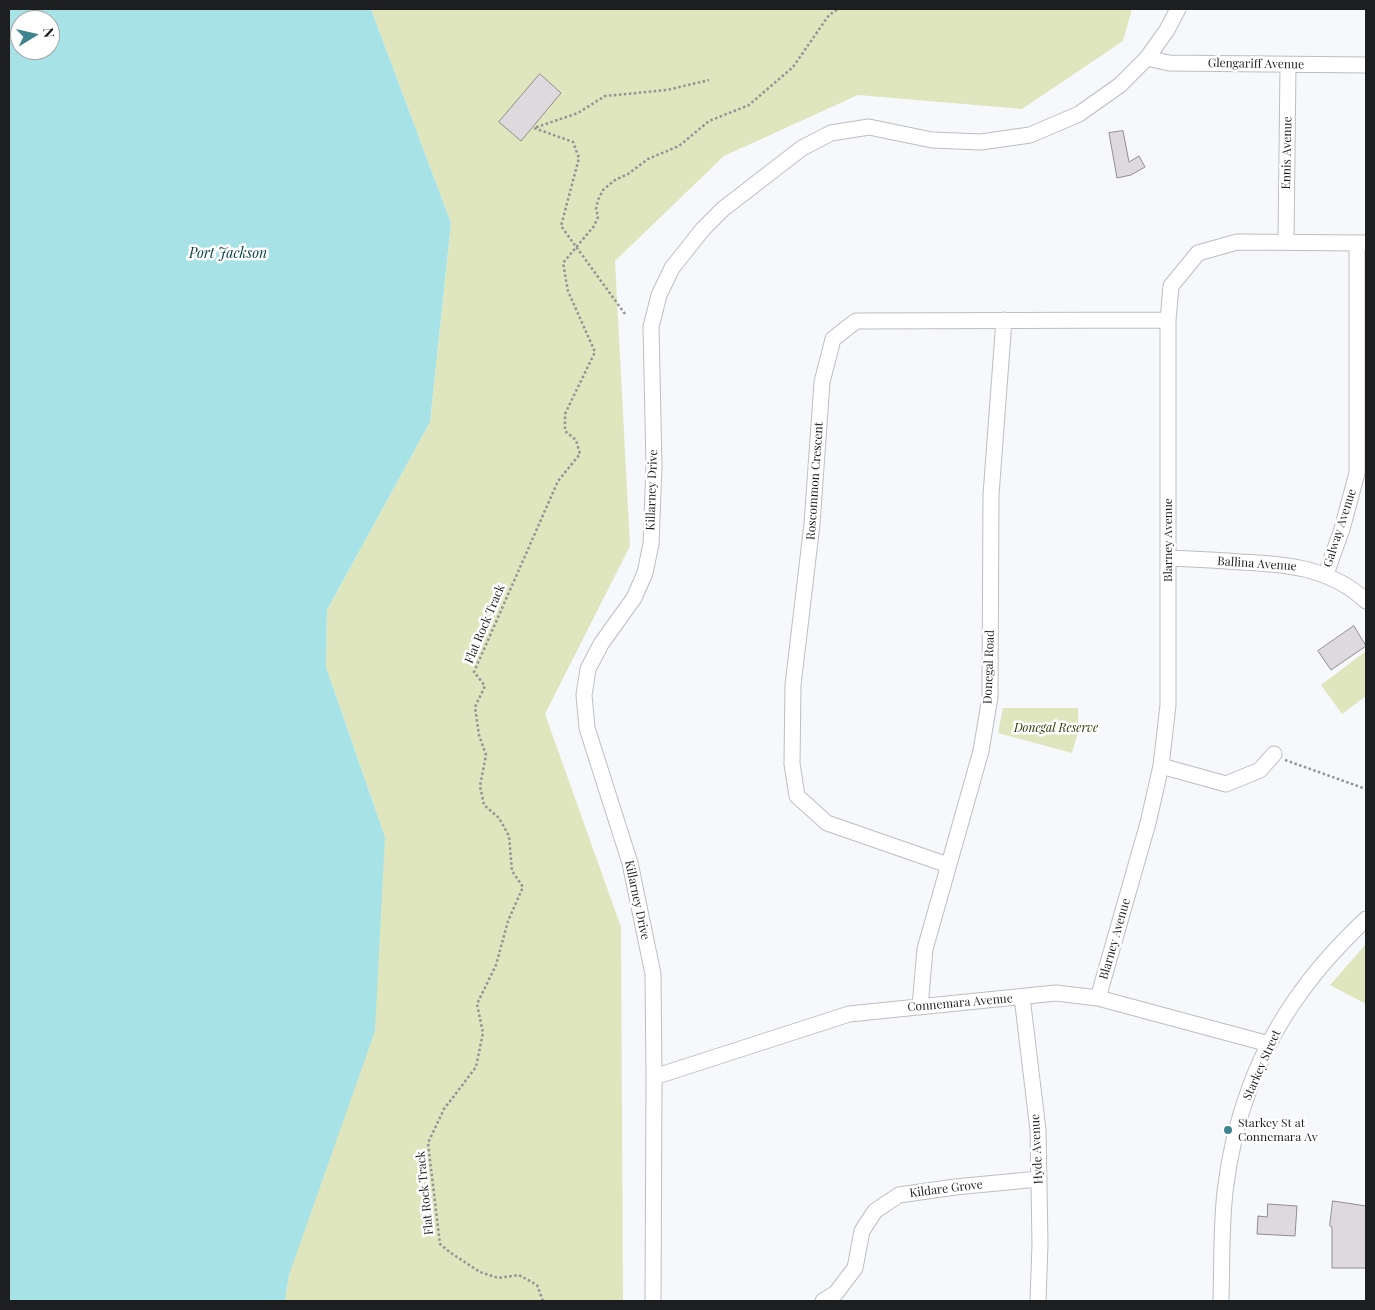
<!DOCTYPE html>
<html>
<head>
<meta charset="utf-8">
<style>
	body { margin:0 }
	#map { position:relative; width:1375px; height:1310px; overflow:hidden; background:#f7f8fc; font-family:"Playfair Display",serif }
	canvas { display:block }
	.frame { position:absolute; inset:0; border:10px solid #1d1e1f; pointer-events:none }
	.north { position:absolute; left:10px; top:10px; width:50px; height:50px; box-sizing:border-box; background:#fff; border:1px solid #a5a5a5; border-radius:50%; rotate:81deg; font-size:14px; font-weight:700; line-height:20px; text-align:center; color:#1d1e1f }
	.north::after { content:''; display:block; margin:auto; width:18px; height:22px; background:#3d848c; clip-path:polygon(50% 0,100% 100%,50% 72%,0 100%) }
</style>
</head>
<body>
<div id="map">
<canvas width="1375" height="1310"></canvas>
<div class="frame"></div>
<div class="north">N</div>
</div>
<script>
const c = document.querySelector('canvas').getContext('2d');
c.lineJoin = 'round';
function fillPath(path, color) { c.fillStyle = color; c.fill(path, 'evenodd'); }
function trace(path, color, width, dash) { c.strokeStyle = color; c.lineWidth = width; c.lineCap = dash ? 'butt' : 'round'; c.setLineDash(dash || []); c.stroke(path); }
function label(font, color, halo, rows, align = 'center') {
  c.font = font + ' "Playfair Display",serif'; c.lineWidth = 5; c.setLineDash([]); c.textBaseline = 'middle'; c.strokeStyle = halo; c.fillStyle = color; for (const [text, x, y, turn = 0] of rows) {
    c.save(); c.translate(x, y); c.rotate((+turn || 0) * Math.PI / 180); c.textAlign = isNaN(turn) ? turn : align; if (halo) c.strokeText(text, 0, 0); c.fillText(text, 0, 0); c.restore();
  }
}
fillPath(new Path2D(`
	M371 9H1132L1123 41 1022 109 858 95 724 156 615 261 630 546 545 714 621 927 623 1301H285L289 1275 385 837 326 667 327 610 430 422 451 223Z
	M1366 651V696L1342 714 1321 685Z
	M1003 708H1078V732L1072 753 998 733Z
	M1366 944V1004L1330 985Z`), '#dfe6be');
fillPath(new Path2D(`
	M9 9H371L451 223 430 422 327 610 326 667 385 837 375 1031 289 1275 285 1301H9ZM20 20H50V50H20Z`), '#a7e3e6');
const building = new Path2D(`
	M540 74 561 93 521 141 499 122Z
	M1123 131 1129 162 1139 156 1145 167 1131 175 1117 178 1109 133Z
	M1354 626 1366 646 1331 670 1318 651Z
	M1333 1201 1366 1206V1268H1332V1227L1330 1226Z
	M1268 1204 1297 1206 1295 1236 1257 1234 1258 1216 1267 1217Z`);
fillPath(building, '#ddd9dc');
trace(building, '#908d8f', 1);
const street = new Path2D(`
	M1147 58 1169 63 1366 65
	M1286 242 1288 65
	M1168 558C1193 559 1217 560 1241 562 1287 564 1331 568 1366 601
	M1326 574 1342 529 1357 473V243
	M1161 766 1226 784 1260 770 1274 754
	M948 865 827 823 797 796 792 764 793 685 812 524 822 382 833 339 856 321 1168 320
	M1022 997 1038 1130 1040 1244 1038 1301
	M1098 998 1148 823 1161 766 1168 705V320L1171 286 1198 253 1237 242 1366 243
	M920 1007 925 949 981 751 990 697 991 495 1004 320
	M654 1077 849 1014 1056 993 1098 998 1269 1044
	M653 1301 654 1077 653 974 630 863 587 728 584 695 588 669 601 644 634 598 645 573 651 544 654 466 651 327 659 295 672 268 703 229 723 209 802 148 831 133 869 127 932 140 981 142 1030 135 1079 114 1120 85 1147 58 1167 30 1178 9
	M823 1301 836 1293 855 1268 862 1231 875 1211 899 1195 955 1187 1039 1179
	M1221 1301C1222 1265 1221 1228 1225 1192 1233 1121 1258 1050 1301 992 1320 965 1343 941 1366 919`);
trace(street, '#bdbec2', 17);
trace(new Path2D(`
	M625 314 561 226 579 158 573 142 534 128 578 113 605 96 667 90 709 80
	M1285 760 1366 789
	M543 1301 537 1285 519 1275 498 1278 480 1272 451 1253 440 1244 428 1143 444 1109 476 1067 483 1033 477 1004 496 965 508 921 523 887 512 871 509 836 499 818 484 805 480 786 486 755 479 735 475 707 485 686 474 672 558 481 580 454 576 440 565 431V414L595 352 568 291 563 263 594 226 598 217 596 209 598 200 603 190 615 180 628 174 648 159 679 146 709 121 749 105 793 67 829 15 838 9`), '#929396', 2.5, [2.5, 2.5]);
trace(street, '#fff', 15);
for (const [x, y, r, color] of [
	[1228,1130,5,"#3d848c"]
]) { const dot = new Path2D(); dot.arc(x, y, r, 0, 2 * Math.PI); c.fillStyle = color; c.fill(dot); trace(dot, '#fff', 2); }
label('12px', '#1d1e1f', '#fff', [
	["Glengariff Avenue",1256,64,1],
	["Ennis Avenue",1287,153,-89],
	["Roscommon Crescent",815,481,-86],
	["Killarney Drive",652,490,-88],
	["Galway Avenue",1340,528,-72],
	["Blarney Avenue",1168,540,-90],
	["Ballina Avenue",1257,564,4],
	["Flat Rock Track",485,624,-67],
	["Donegal Road",989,667,-88],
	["Killarney Drive",637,900,78],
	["Blarney Avenue",1115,939,-74],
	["Connemara Avenue",960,1003,-5],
	["Starkey Street",1262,1065,-66],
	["Hyde Avenue",1037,1149,-93],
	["Kildare Grove",946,1189,-7],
	["Flat Rock Track",425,1193,-96]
]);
label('italic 12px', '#2f3500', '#fff', [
	["Donegal Reserve",1056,728]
]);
label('12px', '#1d1e1f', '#fff', [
	["Starkey St at",1238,1123],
	["Connemara Av",1238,1137]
], 'left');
label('italic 14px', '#094144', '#fff', [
	["Port Jackson",228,254]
]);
</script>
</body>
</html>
